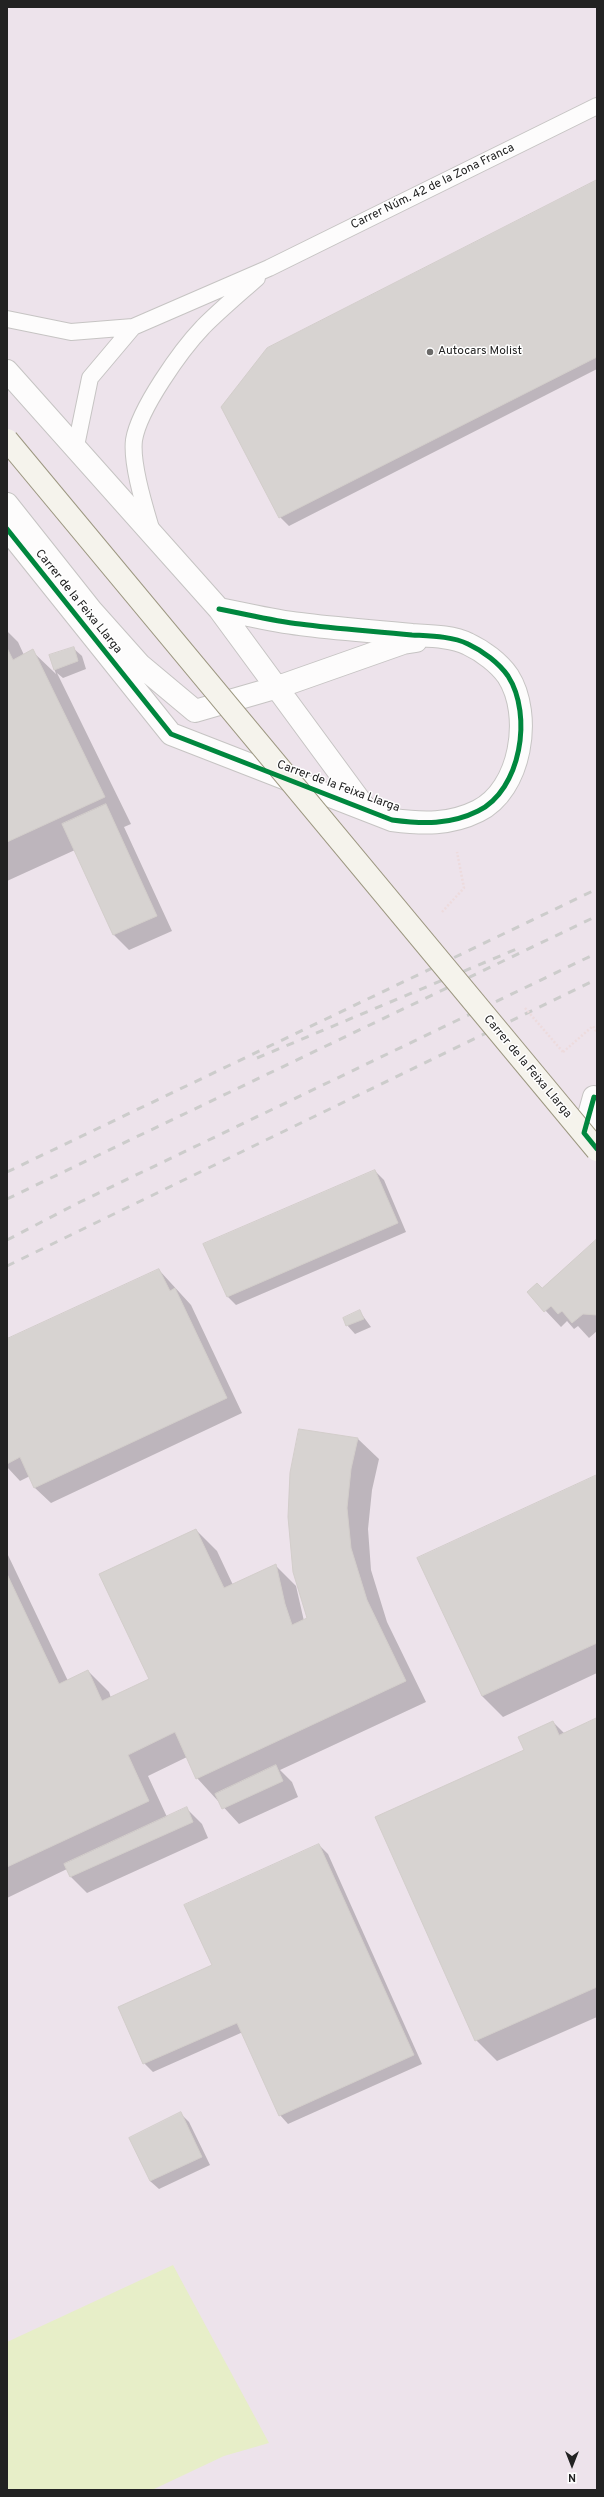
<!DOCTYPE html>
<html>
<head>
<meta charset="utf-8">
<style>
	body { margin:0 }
	#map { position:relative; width:604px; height:2497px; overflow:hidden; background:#f0edea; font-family:Overpass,sans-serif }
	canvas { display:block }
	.frame { position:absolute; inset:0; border:8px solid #222; pointer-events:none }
	.north { position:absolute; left:552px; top:2445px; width:40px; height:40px; -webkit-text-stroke:3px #fff; paint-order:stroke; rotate:180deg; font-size:11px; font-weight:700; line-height:16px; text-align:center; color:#222 }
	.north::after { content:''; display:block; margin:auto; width:14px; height:18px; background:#222; clip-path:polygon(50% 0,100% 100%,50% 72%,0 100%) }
</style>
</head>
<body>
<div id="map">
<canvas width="604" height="2497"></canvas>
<div class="frame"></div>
<div class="north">N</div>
</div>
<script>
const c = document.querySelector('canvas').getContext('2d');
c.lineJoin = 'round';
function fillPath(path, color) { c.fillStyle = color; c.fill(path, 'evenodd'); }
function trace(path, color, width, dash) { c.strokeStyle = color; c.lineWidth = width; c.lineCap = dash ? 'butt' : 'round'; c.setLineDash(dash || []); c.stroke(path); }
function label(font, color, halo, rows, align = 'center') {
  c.font = font + ' Overpass,sans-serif'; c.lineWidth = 3; c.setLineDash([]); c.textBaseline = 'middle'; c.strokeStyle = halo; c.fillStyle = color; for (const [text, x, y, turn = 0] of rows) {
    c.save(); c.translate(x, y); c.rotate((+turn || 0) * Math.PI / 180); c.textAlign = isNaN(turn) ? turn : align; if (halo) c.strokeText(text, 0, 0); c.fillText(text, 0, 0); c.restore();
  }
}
fillPath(new Path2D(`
	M7 7H597V2490H7Z`), '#ede3eb');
fillPath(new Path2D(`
	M173 2265 269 2443 224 2456 152 2490H7V2342Z`), '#e7eec8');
fillPath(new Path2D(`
	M597 181V369L289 526 280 517Z
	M7 631 18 642 24 655 32 651 56 674 50 656 73 648 82 656 86 669 63 678 57 673 131 824 124 827 172 931 129 950 113 934 75 850 7 881Z
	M375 1171 384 1180 406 1232 236 1305 228 1297 205 1245Z
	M597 1241V1331L589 1338 578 1326 574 1329 567 1321 561 1327 528 1292 542 1289Z
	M159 1270 191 1305 242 1413 51 1503 35 1488 30 1476 20 1481 7 1467V1341Z
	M360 1312 371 1327 355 1334 347 1325Z
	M300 1430 358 1439 379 1459 372 1490 368 1529 371 1570 387 1622 426 1702 280 1770 292 1782 298 1797 239 1824 197 1778 187 1757 148 1776 167 1817 186 1808 202 1824 208 1838 87 1893 71 1877 67 1869 7 1898V1553L68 1681 88 1671 109 1692 111 1698 150 1679 196 1530 217 1551 233 1585 276 1566 296 1586 304 1621 308 1619 294 1572 289 1492Z
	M597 1476V1673L503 1717 482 1696 419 1558Z
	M597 1719V2017L497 2061 476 2040 525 1751 553 1722 564 1733Z
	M319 1845 328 1854 422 2064 288 2124 280 2115 243 2032 153 2072 144 2063 119 2007 213 1966Z
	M181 2114 189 2122 210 2165 159 2189 150 2181Z`), '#0003');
const building = new Path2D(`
	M597 180V357L279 518 221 407 267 348Z
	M74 647 78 661 54 670 49 655Z
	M7 648 13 660 33 649 105 797 7 842Z
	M106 804 157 916 113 935 62 824Z
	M375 1170 398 1223 227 1297 203 1244Z
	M597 1239V1315L583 1314 572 1323 562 1311 558 1314 551 1306 544 1312 527 1292 537 1283 542 1288Z
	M159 1269 170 1291 175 1288 227 1398 34 1488 20 1457 7 1464V1339Z
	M360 1310 364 1319 346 1326 343 1318Z
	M299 1429 358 1438 351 1469 347 1508 351 1548 367 1600 406 1681 196 1779 175 1732 128 1755 149 1801 7 1867V1574L59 1684 88 1670 102 1701 149 1679 99 1574 196 1529 224 1588 276 1564 285 1604 292 1625 307 1618 293 1572 288 1517 290 1473Z
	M597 1475V1643L482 1696 417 1558Z
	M597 1718V1987L475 2041 375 1817 524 1750 518 1737 553 1721 559 1735Z
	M276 1765 283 1781 222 1809 215 1794Z
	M187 1807 193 1822 70 1877 64 1864Z
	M319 1844 414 2055 279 2116 237 2023 143 2064 118 2007 212 1965 184 1905Z
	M181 2112 202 2157 150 2181 129 2138Z`);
fillPath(building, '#d7d3d1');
trace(building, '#d3cecb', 1);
const service = new Path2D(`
	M7 319 71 332 133 327
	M76 446 90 378 133 327 269 268 597 106
	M152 532C145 508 131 464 134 440 139 409 181 350 203 327 220 310 239 294 257 278`);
const minor = new Path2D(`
	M7 371 219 609 366 809
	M7 504 91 610 140 665 195 711 278 687 403 643 416 641
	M7 529 171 734 392 820C423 824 450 825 478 811 521 790 533 715 508 676 499 663 483 651 468 644 452 636 429 636 412 635 374 631 337 629 300 624 273 621 246 614 219 609
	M594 1146 584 1133 594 1097 597 1098`);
trace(service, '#c6c4c3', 18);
trace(minor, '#c6c4c3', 24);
trace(new Path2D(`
	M442 912 464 888 457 852
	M563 1052 593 1026 597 1033`), '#eddbdd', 2.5, [2, 2]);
trace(service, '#fdfcfc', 16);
trace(minor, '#fdfcfc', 22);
trace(new Path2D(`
	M257 1058 519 948
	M7 1172 597 889
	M7 1199 597 916
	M7 1240 80 1202 597 953
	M7 1266 597 979`), '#cccccb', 3, [8, 8]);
const secondaryBridge = new Path2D(`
	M7 440 597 1150`);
trace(secondaryBridge, '#9c9780', 24, []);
trace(new Path2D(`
	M525 1008 563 1052`), '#eddbdd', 2.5, [2, 2]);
trace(secondaryBridge, '#f5f3ec', 22);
trace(new Path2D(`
	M7 529 171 734 392 820C423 824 450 825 478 811 521 790 533 715 508 676 499 663 483 651 468 644 452 636 429 636 412 635 374 631 337 629 300 624 273 621 246 614 219 609
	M597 1098 594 1097 584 1133 597 1149`), '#00873e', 5);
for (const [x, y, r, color] of [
	[430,352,4,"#6a6968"]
]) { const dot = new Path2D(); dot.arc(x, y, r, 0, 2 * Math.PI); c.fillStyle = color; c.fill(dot); trace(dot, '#fff', 1.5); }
label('12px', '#222', '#fff', [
	["Carrer Núm. 42 de la Zona Franca",433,187,-26],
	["Carrer de la Feixa Llarga",78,602,51],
	["Carrer de la Feixa Llarga",338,787,20],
	["Carrer de la Feixa Llarga",527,1067,50]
]);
label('12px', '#222', '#fff', [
	["Autocars Molist",438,352]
], 'left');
</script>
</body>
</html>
